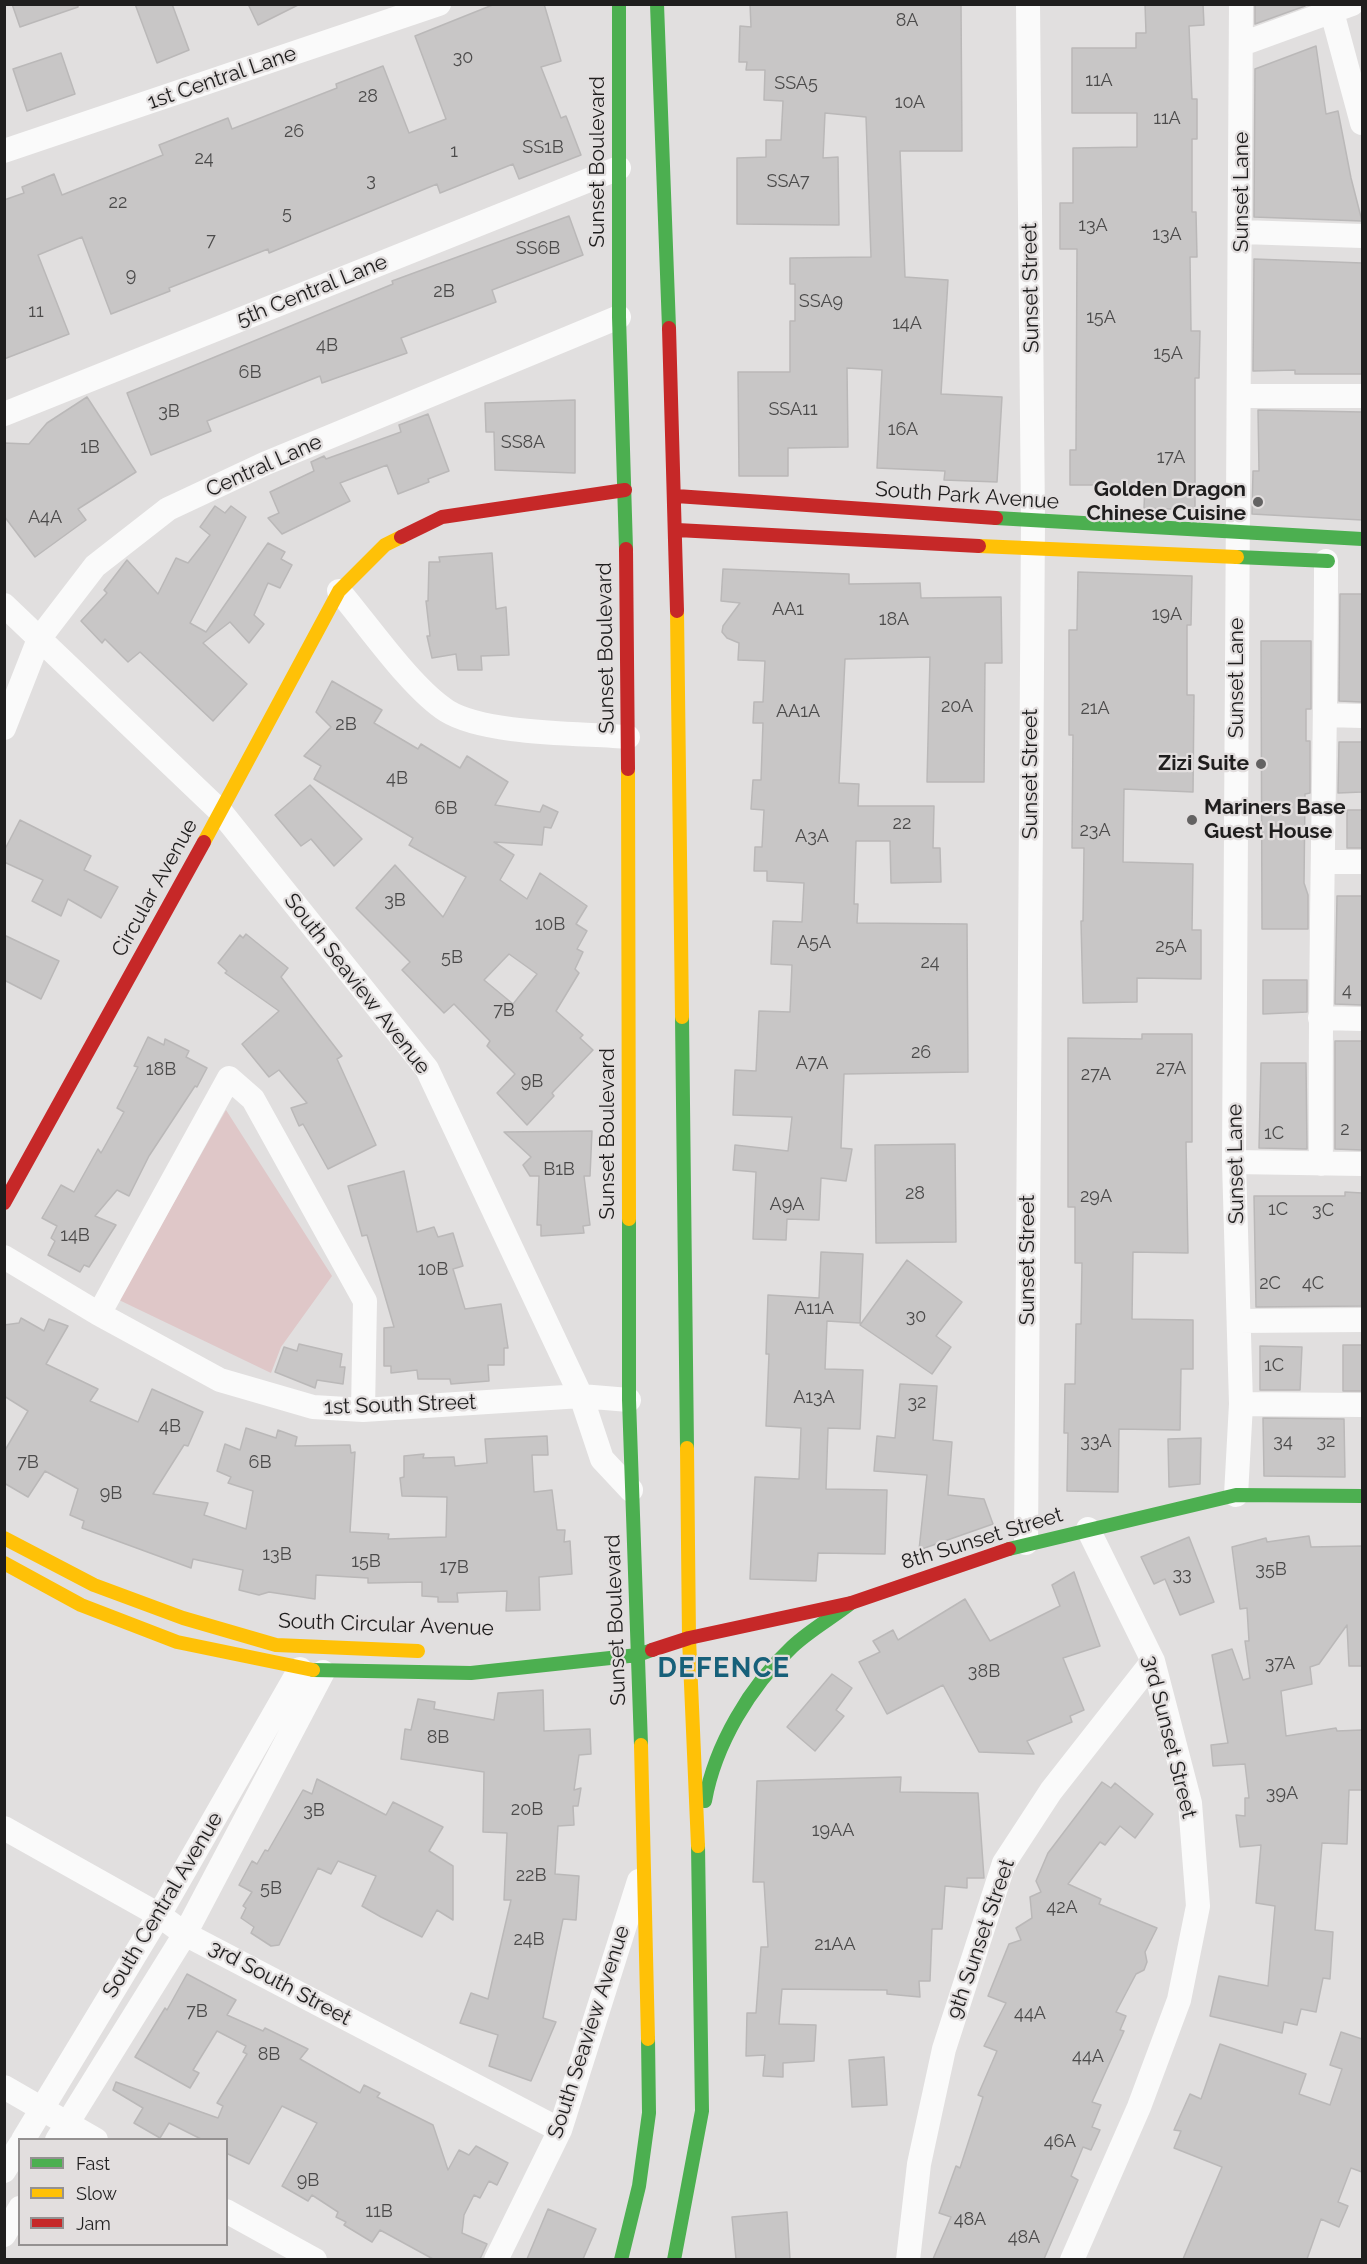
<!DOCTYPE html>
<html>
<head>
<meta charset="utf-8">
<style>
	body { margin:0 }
	#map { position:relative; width:1367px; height:2264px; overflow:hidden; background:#e1dfdf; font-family:Raleway,sans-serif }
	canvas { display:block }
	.frame { position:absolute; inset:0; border:6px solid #1f1e1e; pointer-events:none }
	.legend { position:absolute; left:18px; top:2138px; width:210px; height:108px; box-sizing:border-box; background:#e2dede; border:2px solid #949191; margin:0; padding:8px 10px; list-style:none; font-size:18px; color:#1f1e1e }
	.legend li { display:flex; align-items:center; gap:12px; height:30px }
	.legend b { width:30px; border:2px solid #949191 }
</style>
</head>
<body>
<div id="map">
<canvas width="1367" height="2264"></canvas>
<div class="frame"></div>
<ul class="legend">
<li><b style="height:8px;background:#4caf50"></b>Fast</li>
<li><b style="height:8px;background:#ffc107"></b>Slow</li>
<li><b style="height:8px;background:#c62828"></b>Jam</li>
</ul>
</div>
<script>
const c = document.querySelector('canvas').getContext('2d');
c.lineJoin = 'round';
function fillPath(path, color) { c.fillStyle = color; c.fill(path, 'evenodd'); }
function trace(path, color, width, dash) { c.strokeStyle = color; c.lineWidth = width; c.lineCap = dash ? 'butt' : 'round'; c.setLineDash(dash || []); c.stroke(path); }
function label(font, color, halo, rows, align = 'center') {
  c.font = font + ' Raleway,sans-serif'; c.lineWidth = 4.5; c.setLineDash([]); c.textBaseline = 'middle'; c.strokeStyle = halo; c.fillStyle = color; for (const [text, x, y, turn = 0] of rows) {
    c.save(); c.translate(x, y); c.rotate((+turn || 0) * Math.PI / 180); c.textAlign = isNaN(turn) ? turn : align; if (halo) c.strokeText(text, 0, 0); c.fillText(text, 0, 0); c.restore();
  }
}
fillPath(new Path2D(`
	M226 1110 332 1276 281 1347 271 1373 119 1300Z`), '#dfc7c8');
const building = new Path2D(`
	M12 4H78V7L20 27Z
	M135 4H172L189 50 157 63Z
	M248 4H300L258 25Z
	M495 4H544L561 61 541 67 561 118 566 116 581 155 519 179 513 164 440 193 437 184 269 253 268 249 169 288 170 291 111 314 82 237 38 255 69 334 4 359V200L24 193 22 187 54 174 62 195 163 155 159 145 228 118 232 129 337 88 336 84 383 66 409 133 446 119 415 36Z
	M750 4H961L962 151H900L905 277 948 280 941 394 1002 397 997 482 944 480 945 471 877 468 882 370 847 368 848 447 788 448V476H739L738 372H790V321H795V284H790V258L871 257 866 117 825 113 823 158 838 157 839 225 737 224V158L766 157V140H781L783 101 764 100 765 70H746L747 62H739L740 26 751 27Z
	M1145 4H1203L1204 25 1189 26 1192 99H1197V139H1192V212H1196L1197 257H1190L1191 331H1200L1199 378H1195V510L1144 508 1145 485H1070V450H1076L1077 249H1060V203H1073V148L1137 147V113H1072V48H1136V33H1146Z
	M1255 4H1305V6L1255 24Z
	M1316 46 1326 114 1338 111 1351 178 1362 221 1254 217 1255 69Z
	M61 53 75 94 27 111 13 69Z
	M569 216 583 255 492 290 496 302 401 338 407 353 322 383 320 376 207 421 211 431 151 455 127 393 393 284 392 281Z
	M1254 259 1362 263V374H1295V370L1253 371Z
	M87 397 136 472 78 509 86 520 35 557 4 516V443L29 444 47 423Z
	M575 400V473L495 470 494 432H486L485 403Z
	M1258 410 1362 412V520L1252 514 1253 471H1259Z
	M428 414 449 471 428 479 429 482 398 494 387 465 340 483 350 501 282 534 268 518 279 513 270 492 314 471 311 462 324 456 326 459 401 432 399 425Z
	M215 506 225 513 231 506 246 517 190 623 206 632 268 543 285 552 281 559 292 565 280 588 268 583 254 615 264 624 249 643 230 622 203 643 247 684 213 721 140 652 128 662 105 639 102 643 81 621 107 593 104 590 127 560 158 594 176 558 188 563 210 535 200 527Z
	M492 553 496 609 506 607 509 655 481 656 482 670H458L456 654 432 658 427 636H430L426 601H428L429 562H440L439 557Z
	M723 569 849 574V584L920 583 921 598 1001 597 1002 663H985L984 782H927L930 657 845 659 839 783 859 784 858 806H934L933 848H940L941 882 891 883 890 841H856L854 904H858L857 923 967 924 968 1072 844 1074 841 1148 852 1149 846 1181 821 1178 819 1220 787 1219 786 1240 753 1239 756 1172 733 1170 735 1145 788 1151 792 1117 733 1115 735 1070 756 1071 759 1011 790 1012 792 965 771 964 773 921 802 922 804 883 767 881V871H754L755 847H762L764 810 751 809 753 780H761L763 723H753L754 702H763L765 661 738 660 739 643 727 638 722 632 723 626 740 603 721 601Z
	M1078 572 1192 576 1191 625H1187V695H1194L1193 792 1124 789 1123 862 1193 864 1192 930H1201V979L1137 978V1002L1083 1003 1081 921H1083L1084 848H1072L1073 735H1069V630H1077Z
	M1340 594H1362V702L1339 701Z
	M1261 641H1311V709H1306V741H1310V793L1305 794 1304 883 1308 895V929H1262Z
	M332 681 382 710 374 723 418 749 421 744 460 768 467 756 508 782 495 805 540 812 543 805 558 812 551 828 544 827 542 845 494 842 514 855 500 880 527 899 540 873 587 906 576 924 587 931 577 949 583 952 575 969 579 973 556 1011 583 1035 580 1038 593 1050 552 1093 554 1096 527 1125 497 1093 515 1074 487 1046 490 1041 454 1004 444 1013 402 970 410 962 356 908 395 865 443 917 466 877 409 845 413 838 314 779 321 766 304 756 331 727 316 712ZM509 954 537 974 513 1004 484 980Z
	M1339 742H1362V792L1338 793Z
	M310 785 362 839 334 866 311 839 301 846 275 815Z
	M1347 810H1362V848H1347Z
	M20 820 91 856 84 870 118 887 101 918 68 899 61 916 32 901 43 880 4 862V851Z
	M1337 896H1362V1005L1335 1004Z
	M246 934 288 968 281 977 342 1056 337 1059 376 1145 328 1169 303 1124 299 1126 291 1108 307 1103 279 1070 269 1077 242 1044 279 1011 225 973 227 971 218 963 240 935 243 938Z
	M4 935 59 961 41 999 4 980Z
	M1263 980H1307V1012L1263 1014Z
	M1142 1034H1192V1142H1186L1188 1253 1133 1252 1132 1319 1193 1320V1369H1181L1180 1430 1119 1429 1118 1492 1067 1491 1068 1433H1064L1065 1384H1075L1076 1324H1081L1082 1263H1075V1207H1068V1038L1142 1039Z
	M148 1037 164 1045 165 1039 189 1051 186 1057 207 1068 197 1087 195 1086 149 1156 129 1196 117 1190 95 1216 116 1225 89 1267 84 1265 80 1272 48 1255 55 1241 51 1238 57 1226 42 1218 61 1185 74 1192 98 1149 101 1153 124 1112 117 1108 138 1067 134 1066Z
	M1335 1041H1362V1150L1335 1149Z
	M1261 1063H1306L1307 1149 1259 1148Z
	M592 1131 590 1176H584L590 1225 583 1226 584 1233 541 1236V1225H537L539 1176H530L523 1165 531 1157 504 1132Z
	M955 1144 956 1242 876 1243 875 1145Z
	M404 1171 417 1232 434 1227 438 1237 453 1233 463 1266 453 1269 465 1309 501 1304 508 1348H504V1365H488L489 1381 451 1384 450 1379H418L417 1370 391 1373V1366H384V1328L394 1327 367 1235 362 1236 348 1186Z
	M1345 1192 1362 1193V1306L1256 1307 1254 1196H1345Z
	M821 1252 863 1254 860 1323 827 1321 825 1369 863 1370 860 1429 828 1428 826 1489 887 1490 885 1554 818 1553 816 1581 750 1579 755 1477 799 1479 801 1428 766 1426 769 1354H766L768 1295 819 1298Z
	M907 1260 962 1302 936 1336 951 1347 932 1374 860 1325Z
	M21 1318 44 1331 49 1319 68 1326 46 1364 98 1389 90 1401 138 1422 152 1389 203 1412 188 1446 184 1445 153 1494 208 1503 204 1515 246 1529 253 1491 228 1483 231 1477 217 1471 225 1444 240 1450 246 1428 276 1438 278 1430 297 1437 295 1446 350 1445 351 1453 355 1452 350 1532 389 1534 388 1539 446 1537 447 1497 402 1496 400 1478 404 1477V1456L424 1454 423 1458 454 1457 455 1466 487 1463 485 1439 547 1436 548 1455H532L534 1492 552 1490 557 1530H565L564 1542 570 1541 572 1574 539 1577 540 1610 506 1611 507 1591 457 1593 458 1602H438V1597L422 1596V1582L368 1583V1578L316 1575 315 1599 269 1592 259 1595 239 1590 243 1570 193 1559 191 1568 82 1528 84 1521 70 1515 78 1489 45 1471 28 1497 4 1483V1452L28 1411 4 1396V1325L19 1323Z
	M299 1344 342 1354 340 1367H345L343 1384 317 1380 315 1388 275 1372 284 1347 297 1351Z
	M1343 1345H1362V1391H1343Z
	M1260 1346 1302 1347 1300 1390H1260Z
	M900 1384 937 1386 933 1440 952 1442 948 1495 984 1499 993 1524 919 1550 927 1475 874 1471 877 1436 895 1438Z
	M1263 1418 1344 1419 1345 1477 1264 1476Z
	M1201 1438 1200 1484 1169 1487 1168 1439Z
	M1309 1536 1311 1547 1362 1546V1666H1349L1347 1625 1319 1664 1310 1667 1312 1684 1281 1691 1286 1736 1336 1728 1337 1731 1362 1730V1790H1349L1347 1844 1322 1843 1315 1930 1333 1932 1330 1979 1323 1978 1316 2012 1301 2009 1297 2025 1284 2022 1282 2033 1210 2016 1219 1976 1268 1986 1275 1906 1256 1903 1261 1845 1240 1847 1236 1815 1245 1816V1798H1249L1245 1764 1213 1766 1211 1745 1228 1743 1212 1655 1232 1649 1243 1680 1250 1678 1245 1641H1249L1247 1608 1240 1609 1232 1547 1266 1538 1267 1542Z
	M1189 1537 1214 1602 1180 1615 1165 1579 1154 1584 1141 1557Z
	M1074 1572 1100 1646 1063 1658 1084 1710 1070 1716 1072 1722 1027 1741 1034 1754 979 1752 943 1685 887 1714 859 1662 880 1652 873 1641 893 1630 898 1640 965 1599 990 1641 1060 1606 1052 1585Z
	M832 1674 852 1688 836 1710 844 1716 815 1751 787 1727Z
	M543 1690 544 1731 590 1729 591 1754 579 1755 574 1790 581 1788 578 1806H573L574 1825 558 1826 555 1874 579 1876 576 1920 563 1919 543 2018 556 2022 531 2081 489 2066 498 2035 460 2023 471 1993 488 1999 511 1900H504L507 1833 483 1832 484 1772 401 1759 405 1729 411 1730 418 1699 435 1702 434 1709 494 1720 498 1693Z
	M901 1777 900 1792 978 1793 984 1878H967V1888L945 1886 942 1929H932L930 1981H919L920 1997 887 1994V1990L782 1989 779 2024 816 2025 814 2061 783 2063V2077L763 2076 765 2055 746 2056 747 2013H756L761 1947H768L764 1882H753L757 1781Z
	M317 1779 386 1815 393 1802 443 1827 429 1851 453 1866V1920L437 1910 422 1937 381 1917 362 1906 376 1876 338 1861 331 1874 318 1868 279 1945 271 1946 251 1933 254 1927 241 1918 246 1908 243 1906 252 1892 239 1885 252 1861 257 1864 265 1850 268 1851 303 1790 312 1794Z
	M1102 1782 1111 1788 1115 1783 1153 1814 1135 1838 1120 1826 1105 1845 1100 1842 1068 1884 1101 1899 1099 1904 1157 1928 1145 1952 1147 1962 1144 1970 1136 1974 1116 2012 1126 2016 1120 2030 1124 2031 1092 2102 1101 2105 1092 2127 1100 2130 1091 2150 1083 2147 1071 2176 1078 2180 1044 2259H933L951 2217 939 2213 956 2166 960 2168 983 2097 978 2095 997 2051 984 2046 1006 2003 988 1996 1009 1944 1021 1940 1016 1928 1032 1918 1030 1897 1041 1892 1036 1881 1048 1853Z
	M187 1974 236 2000 227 2015 263 2031 265 2028 308 2049 300 2059 360 2093 364 2085 380 2093 377 2097 433 2125 448 2170 459 2150 469 2155 476 2146 508 2163 497 2185 489 2181 480 2198 474 2195 464 2215 462 2233 487 2244 480 2259H433L380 2230 372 2242 344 2225 346 2222 336 2217 338 2212 312 2195 308 2201 282 2186 317 2123 282 2106 249 2164 226 2153V2139H201L169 2123 160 2138 134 2123 143 2108 113 2090 116 2082 218 2118 223 2106 217 2103 247 2054 243 2052 246 2046 217 2031 193 2070 199 2073 190 2088 135 2057 165 2008 167 2010Z
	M1341 2032 1362 2039V2172L1351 2168 1338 2202 1348 2206 1339 2227 1321 2219 1307 2259H1183L1222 2167 1174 2148 1181 2131 1174 2130 1190 2094 1201 2099 1220 2044 1306 2074 1299 2094 1330 2105 1342 2069 1330 2065Z
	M884 2057 887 2105 852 2107 849 2060Z
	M548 2209 596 2229 583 2259H527Z
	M787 2212 790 2259H736L732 2217Z`);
fillPath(building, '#c8c6c6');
trace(building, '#bab8b8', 1.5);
trace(new Path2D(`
	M1332 12 1362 123
	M1242 44 1352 4
	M4 151 439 4
	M1242 232 1362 236
	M1241 396H1362
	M4 414 619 168
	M339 591C368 625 411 688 447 711 486 735 581 733 628 737
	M4 605 221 812 427 1069 581 1396 629 1400
	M1325 715 1362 716
	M4 728 39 639 95 566 168 509 264 464 619 317
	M1325 862H1362
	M1320 1018 1362 1019
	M1234 1162 1362 1164
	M1321 1164C1319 963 1326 762 1326 561
	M4 1257 99 1314 220 1380 313 1407 363 1410 581 1396 602 1459 631 1490
	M99 1314 229 1078 253 1099 365 1301 363 1410
	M1239 1321 1362 1320
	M1241 1404 1362 1405
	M1236 1495 1241 1404 1234 1162 1241 4
	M1026 1543 1033 521 1028 4
	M4 1828 159 1915 185 1934 560 2130
	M4 2087 96 2140
	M23 2140 159 1915 300 1669
	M57 2140 185 1934 323 1672
	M4 2171 20 2145
	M226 2211 315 2260
	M4 2235 20 2208
	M496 2260 560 2130 639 1881
	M908 2260 919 2164 944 2049 1004 1863 1051 1791 1153 1661
	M1072 2260 1139 2107 1179 2000 1198 1906 1190 1803 1153 1661 1088 1529`), '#fafafa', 24);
trace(new Path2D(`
	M619 4V317L626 549
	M657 4 669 328
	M996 518 1362 539
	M1237 557 1328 561
	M682 1017 687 1448
	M629 1219V1400L641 1745
	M1009 1549 1236 1495 1362 1496
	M313 1670 471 1673 638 1655 652 1650
	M705 1801C715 1745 750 1686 792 1647 810 1630 832 1618 851 1603
	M621 2260 639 2186 649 2113 648 2039
	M674 2260 702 2111 698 1846`), '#4caf50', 14);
trace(new Path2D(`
	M979 546 1237 557
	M677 611 682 1017
	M628 769 629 1219
	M204 842 339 591 385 545 401 537
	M687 1448 689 1638 698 1846
	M4 1538 94 1585 183 1618 276 1645 418 1651
	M4 1563 81 1605 177 1642 313 1670
	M641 1745 648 2039`), '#ffc107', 14);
trace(new Path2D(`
	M669 328 677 611
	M676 496 996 518
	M677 530 979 546
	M401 537 442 517 625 490
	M626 549 628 769
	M4 1203 204 842
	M652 1650 689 1638 851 1603 1009 1549`), '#c62828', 14);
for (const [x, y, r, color] of [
	[1258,502,6,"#636262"],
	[1261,764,6,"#636262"],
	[1192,820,6,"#636262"]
]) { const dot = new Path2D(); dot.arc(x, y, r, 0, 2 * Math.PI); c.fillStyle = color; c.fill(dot); trace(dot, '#e2dede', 2); }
label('18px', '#4c4b4b', null, [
	["8A",907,21],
	["30",463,58],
	["11A",1099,81],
	["SSA5",796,84],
	["28",368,97],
	["10A",910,103],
	["11A",1167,119],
	["26",294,132],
	["SS1B",543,148],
	["1",454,152],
	["24",204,159],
	["3",371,181],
	["SSA7",788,182],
	["22",118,203],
	["5",287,214],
	["13A",1093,226],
	["13A",1167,235],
	["7",211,241],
	["SS6B",538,249],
	["9",131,276],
	["2B",444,292],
	["SSA9",821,302],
	["11",36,312],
	["15A",1101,318],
	["14A",907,324],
	["4B",327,346],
	["15A",1168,354],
	["6B",250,373],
	["SSA11",793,410],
	["3B",169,412],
	["16A",903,430],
	["SS8A",523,443],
	["1B",90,448],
	["17A",1171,458],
	["A4A",45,518],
	["AA1",788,610],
	["19A",1167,615],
	["18A",894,620],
	["20A",957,707],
	["21A",1095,709],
	["AA1A",798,712],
	["2B",346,725],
	["4B",397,779],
	["6B",446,809],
	["22",902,824],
	["23A",1095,831],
	["A3A",812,837],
	["3B",395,901],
	["10B",550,925],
	["A5A",814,943],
	["25A",1171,947],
	["5B",452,958],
	["24",930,963],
	["4",1347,991],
	["7B",504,1011],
	["26",921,1053],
	["A7A",812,1064],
	["27A",1171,1069],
	["18B",161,1070],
	["27A",1096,1075],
	["9B",532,1082],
	["2",1345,1130],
	["1C",1274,1134],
	["B1B",559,1170],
	["28",915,1194],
	["29A",1096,1197],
	["A9A",787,1205],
	["1C",1278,1210],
	["3C",1323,1211],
	["14B",75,1236],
	["10B",433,1270],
	["2C",1270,1284],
	["4C",1313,1284],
	["A11A",814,1309],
	["30",916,1317],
	["1C",1274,1366],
	["A13A",814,1398],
	["32",917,1403],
	["4B",170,1427],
	["33A",1096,1442],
	["34",1283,1442],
	["32",1326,1442],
	["7B",28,1463],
	["6B",260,1463],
	["9B",111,1494],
	["13B",277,1555],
	["15B",366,1562],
	["17B",454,1568],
	["35B",1271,1570],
	["33",1182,1575],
	["37A",1280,1664],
	["38B",984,1672],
	["8B",438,1738],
	["39A",1282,1794],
	["20B",527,1810],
	["3B",314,1811],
	["19AA",833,1831],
	["22B",531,1876],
	["5B",271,1889],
	["42A",1062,1908],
	["24B",529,1940],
	["21AA",835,1945],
	["7B",197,2012],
	["44A",1030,2014],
	["8B",269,2055],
	["44A",1088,2057],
	["46A",1060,2142],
	["9B",308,2181],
	["11B",379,2212],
	["48A",970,2220],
	["48A",1024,2238]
]);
label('21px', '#1f1e1e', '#e2dede', [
	["1st Central Lane",222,78,-19],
	["Sunset Boulevard",598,162,-90],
	["Sunset Lane",1242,192,-90],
	["Sunset Street",1031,288,-91],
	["5th Central Lane",312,291,-22],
	["Central Lane",264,466,-24],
	["South Park Avenue",967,496,4],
	["Sunset Boulevard",606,648,-91],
	["Sunset Lane",1237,678,-90],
	["Sunset Street",1031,774,-90],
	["Circular Avenue",155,888,-61],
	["South Seaview Avenue",357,984,52],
	["Sunset Boulevard",608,1134,-90],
	["Sunset Lane",1236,1164,-91],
	["Sunset Street",1028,1260,-90],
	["1st South Street",400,1405,-2],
	["8th Sunset Street",982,1539,-17],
	["Sunset Boulevard",616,1620,-92],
	["South Circular Avenue",386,1625,2],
	["3rd Sunset Street",1169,1737,76],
	["South Central Avenue",163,1905,-59],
	["9th Sunset Street",981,1939,-71],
	["3rd South Street",280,1983,28],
	["South Seaview Avenue",589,2032,-72]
]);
label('bold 21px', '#1f1e1e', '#e2dede', [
	["Golden Dragon",1246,490],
	["Chinese Cuisine",1246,514],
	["Zizi Suite",1249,764],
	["Mariners Base",1204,808,"left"],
	["Guest House",1204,832,"left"]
], 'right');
c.letterSpacing = '1.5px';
label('bold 27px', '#17607a', '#e2dede', [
	["DEFENCE",724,1669]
]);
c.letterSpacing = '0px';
</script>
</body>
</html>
